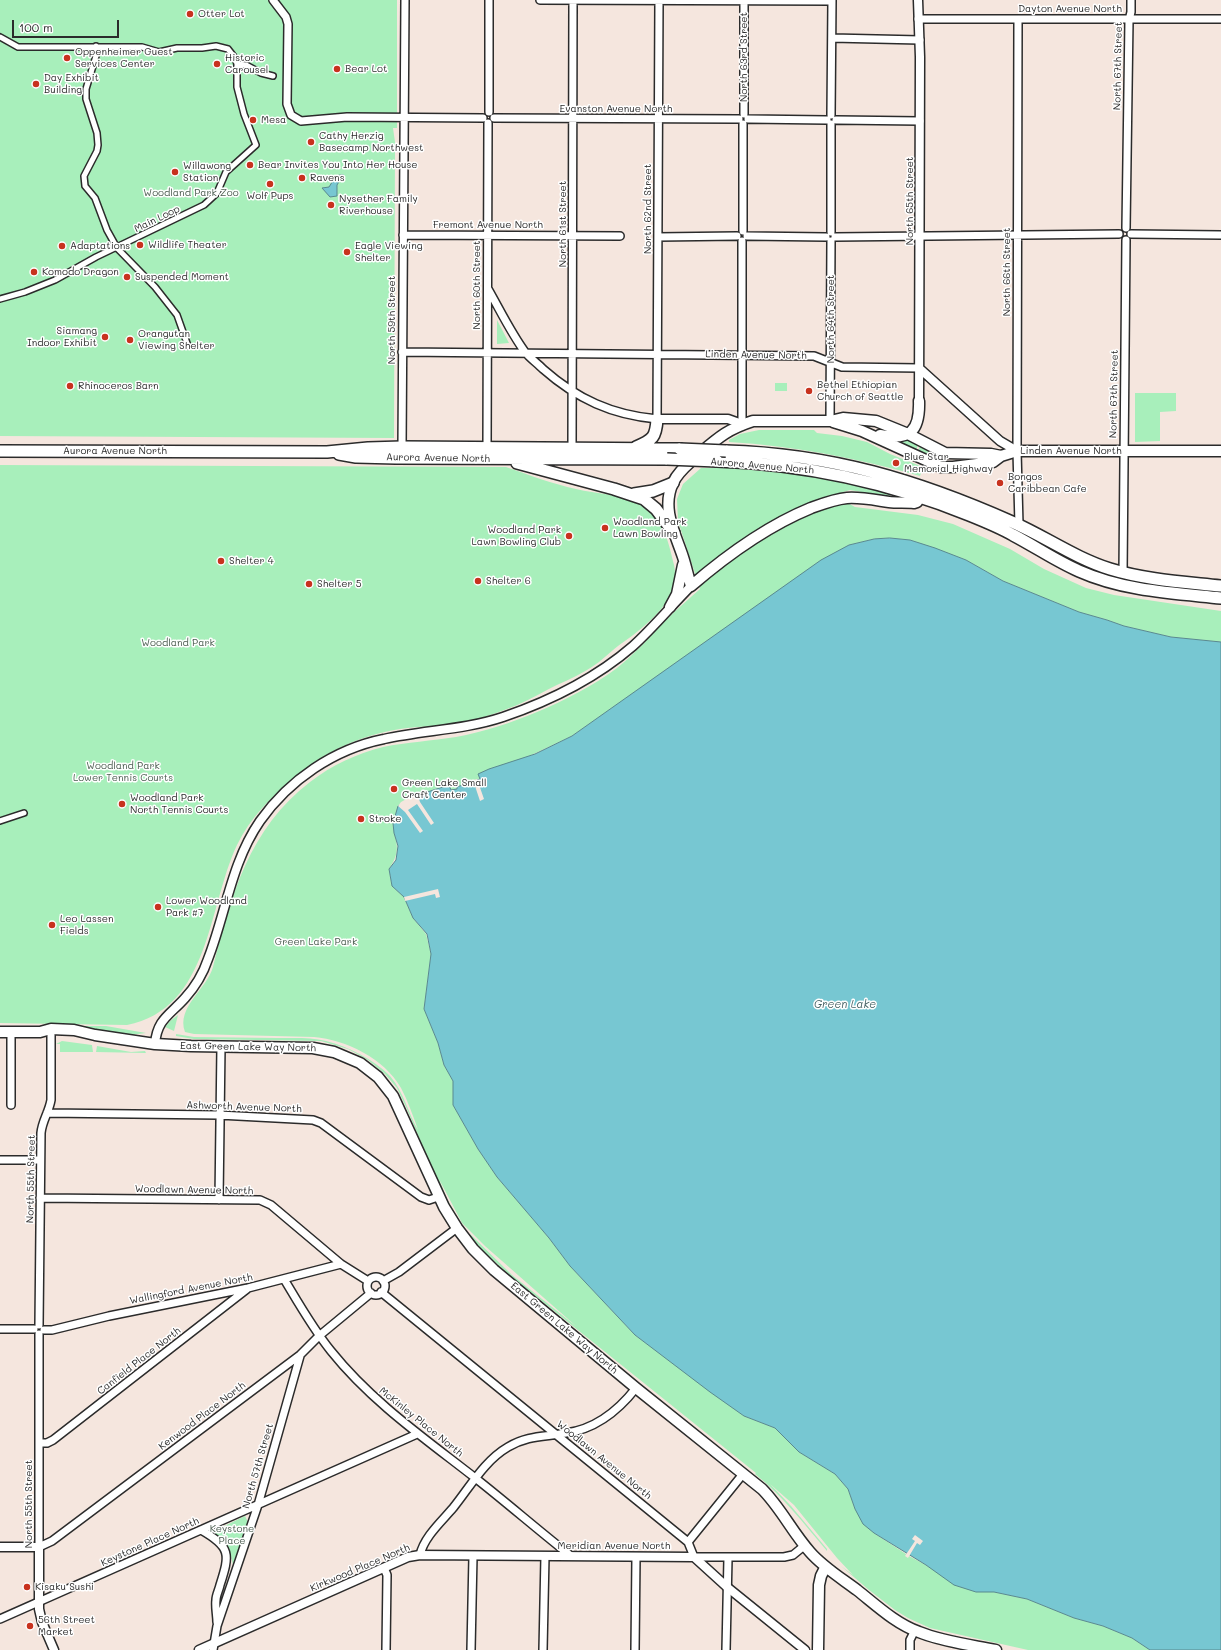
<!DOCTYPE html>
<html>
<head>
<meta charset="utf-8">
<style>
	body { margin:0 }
	#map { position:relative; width:1221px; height:1650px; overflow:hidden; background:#f5e6de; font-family:Mali,sans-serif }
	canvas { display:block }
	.scale { position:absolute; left:12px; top:20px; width:107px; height:18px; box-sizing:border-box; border:2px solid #2b2b2b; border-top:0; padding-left:5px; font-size:12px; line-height:14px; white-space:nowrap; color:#2b2b2b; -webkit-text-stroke:3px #fff; paint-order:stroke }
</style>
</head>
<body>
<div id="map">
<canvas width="1221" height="1650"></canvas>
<div class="scale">100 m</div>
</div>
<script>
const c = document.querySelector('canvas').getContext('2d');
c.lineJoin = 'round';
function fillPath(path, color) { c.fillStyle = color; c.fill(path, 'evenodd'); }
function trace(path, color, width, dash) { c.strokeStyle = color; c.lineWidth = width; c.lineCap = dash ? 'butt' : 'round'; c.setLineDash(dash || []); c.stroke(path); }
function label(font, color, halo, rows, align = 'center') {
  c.font = font + ' Mali,sans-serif'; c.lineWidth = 3; c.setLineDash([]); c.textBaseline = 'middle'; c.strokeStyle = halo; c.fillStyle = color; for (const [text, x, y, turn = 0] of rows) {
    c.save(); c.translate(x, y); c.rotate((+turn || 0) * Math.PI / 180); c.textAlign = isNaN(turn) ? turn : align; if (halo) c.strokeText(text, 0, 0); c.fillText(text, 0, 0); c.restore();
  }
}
fillPath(new Path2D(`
	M0 0H397V128H393L395 142 394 438 0 436Z
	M497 320 509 343 497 344Z
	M775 383H787V391H775Z
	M1135 393H1176V411L1160 412V441L1135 442Z
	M759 430H814L817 433 842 436 867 442 890 454 923 467 920 476C857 458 794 446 729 442V440L740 434Z
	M908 438 919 443 915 452 891 439Z
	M921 444 945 456 946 464 917 453Z
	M0 465 506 467C529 475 553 484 576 489 597 494 619 494 639 503 661 513 668 539 673 561 677 573 675 588 668 599 659 616 634 635 618 646 608 654 598 664 587 670 574 678 560 683 547 690 534 697 521 704 507 709 492 715 475 720 459 723 440 727 420 726 400 729 362 735 323 752 294 778 271 797 250 818 237 845 208 906 210 1009 127 1025L0 1023Z
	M701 468H731L806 475 847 482 891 493 890 497 850 490 833 495 855 507 918 515 953 524 1010 549 1044 569 1086 588 1114 595 1221 611V642L1171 637 1124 626 1107 620 1079 612 1003 581 966 560 910 540 890 538 874 539 849 545 572 736 480 779 457 787V789L451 790 449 785 418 795 395 814C388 838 407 843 389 869L392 886 404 897 413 918 426 934 431 954 424 1009 438 1043 444 1065 453 1081V1105L478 1149 497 1177 549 1238 570 1266 635 1335 744 1416 775 1428 799 1452 835 1474 848 1489 855 1509 874 1533 909 1556 976 1592H994L1027 1599 1074 1618 1103 1626 1132 1638 1150 1650H1028L930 1628 908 1618 895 1610 869 1590 841 1566 853 1575 837 1558 794 1505 770 1484 791 1506 827 1549V1551C804 1524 783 1496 755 1474L756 1473 513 1278 484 1252 468 1234H470L512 1275 577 1327 485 1246 462 1223 439 1179 447 1199 465 1230 442 1192 406 1107 397 1088 385 1074 368 1060 348 1049 321 1041 194 1039 176 1036V1034L194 1037C222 1037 250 1038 277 1038 293 1038 311 1037 326 1041 349 1047 373 1059 390 1076 404 1092 408 1113 418 1130 413 1116 408 1101 401 1088 384 1058 346 1040 314 1037L194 1034 185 1032C176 1007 207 989 213 967 231 895 249 829 310 782 332 765 356 754 383 747 407 742 432 741 456 737 483 732 511 723 537 712 563 701 595 685 617 668 636 653 651 635 667 619 678 608 689 599 700 589L678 521 677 499 683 484Z
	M178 1015 174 1031 165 1027 170 1021Z
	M69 1026H106L146 1033 130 1035Z
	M62 1041 92 1045 93 1052H60V1044H56Z
	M97 1046 131 1052 145 1051 146 1053 96 1052Z
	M245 1516 248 1522 233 1565C230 1548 227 1542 212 1532Z`), '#a8efbb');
const water = new Path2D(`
	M343 175 337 185V196L330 197 322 188 329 187 336 176Z
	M890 538 910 540 935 548 966 560 1003 581 1079 612 1107 620 1124 626 1171 637 1221 642V1650H1150L1132 1638 1103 1626 1074 1618 1027 1599 994 1592H976L954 1585 926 1565 874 1533 863 1524 855 1509 848 1489 835 1474 799 1452 775 1428 744 1416 710 1392 635 1335 570 1266 549 1238 497 1177 478 1149 453 1105V1081L444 1065 438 1043 424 1009 431 954 427 934 413 918 404 897 392 886 389 869 396 860 398 846 394 833 393 823 398 806 418 795 449 785 451 790 457 789V787L480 779 478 774 489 769 535 754 572 736 821 560 849 545 874 539Z`);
fillPath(water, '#77c7d2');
trace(water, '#59898f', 1);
fillPath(new Path2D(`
	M477 779 484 799 480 801 473 780Z
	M417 793 420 802 434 823 431 825 417 804 408 810 423 831 420 833 405 812 398 806 401 802Z
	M438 889 440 897 436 898 435 894 405 901 404 897Z
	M915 1535 923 1541 920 1545 917 1543 908 1558 905 1556 915 1541 912 1539Z`), '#f5e6de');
const pedestrian = new Path2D(`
	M0 37 18 47H142L159 52 177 48H202L216 46 228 49 235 58 237 64V87L244 114 256 145 226 172 217 193 204 205 96 257 55 280 25 292 0 299
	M96 46V56L86 89V99L97 133 98 145 97 151 84 176 85 186 95 198 107 230 117 248 155 287 177 315 188 346
	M237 64 246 65 261 73 273 76
	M0 821 24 813`);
const minor = new Path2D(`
	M273 0 286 17 288 24 287 104 291 115 301 121 347 117 483 118
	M540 0 832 1
	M918 19H1221
	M1018 19 1017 451 1019 525
	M832 38 920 40
	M489 112V0
	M744 114V0
	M831 115 832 0
	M494 118 739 119
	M748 119 827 120
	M836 120 920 121
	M1126 228 1129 20 1131 12V0
	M743 231V124
	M831 232V124
	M1131 234 1221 235
	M403 235 620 236
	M747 236 826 237
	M658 237 737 236
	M835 237 1119 234
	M488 289C500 310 511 333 525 352 530 358 537 363 543 369 577 399 612 415 657 419L659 0
	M402 352 814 356 842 367 919 368
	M830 421 831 241
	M742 424V241
	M402 447 405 0
	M487 448 488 123
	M572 448 573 0
	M1123 573 1126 240
	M11 1105V1032
	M47 1113 219 1115 313 1120 321 1123 421 1197 429 1200 438 1197
	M0 1160H40
	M40 1198 260 1200 271 1205 341 1264 368 1281
	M219 1200 221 1046
	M367 1286a9 9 0 1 1 18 0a9 9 0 1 1-18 0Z
	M284 1279C299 1304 313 1329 331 1351 371 1401 424 1438 474 1477 507 1503 538 1530 571 1556
	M383 1281 399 1272 457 1228
	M381 1292 688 1542 694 1557H784L793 1555 804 1546
	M39 1325 41 1133C42 1121 49 1112 51 1100V1035
	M0 1329H34
	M44 1330H52L109 1316 248 1288 341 1264
	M39 1334V1547L52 1541 300 1355 319 1336 371 1293
	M39 1443H47L53 1440 247 1289
	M201 1530C231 1547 230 1554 220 1585 219 1590 216 1595 216 1600 215 1607 217 1615 217 1622
	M688 1542 743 1474
	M420 1555C424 1537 441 1522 453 1508 470 1487 484 1461 508 1447 528 1435 545 1437 566 1433 596 1429 618 1411 636 1388
	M384 1568 387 1575 386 1650
	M0 1619 417 1434
	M213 1650 217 1626 258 1505 300 1356
	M471 1650 473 1556
	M543 1650 545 1556
	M635 1650 636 1557
	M726 1650 728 1558
	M910 1650V1640L915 1630`);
const tertiary = new Path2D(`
	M918 0 920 57 919 401
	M919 368 1000 441 1017 451
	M657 419H728L742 424
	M155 1044C157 1019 170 1015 185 998 195 987 203 974 208 959 226 913 231 863 260 821 289 780 334 749 384 739 424 730 464 730 503 717 550 701 596 678 633 646 653 628 671 606 691 586
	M0 1547H39V1609L42 1622 54 1650
	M199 1650 408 1557 420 1555 694 1557 727 1587 805 1650`);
const secondary = new Path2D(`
	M833 422 862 431 941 467H953L993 462 1001 456 1017 451H1221
	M880 435C910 441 920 431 919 401
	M920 496 917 502 914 503C906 502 897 503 889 502 875 500 861 497 847 498 835 499 822 504 811 508 767 526 727 555 691 586 688 576 686 566 683 557 675 533 661 508 673 483 678 471 690 463 699 454 719 437 728 429 753 421H830L843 418 876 421 908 434 945 453 991 454 1001 456
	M670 607 677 594 683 565
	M0 1032H40L51 1029 74 1030 95 1035 155 1044 191 1046 313 1048 334 1052 360 1063 378 1077 393 1096 444 1207 457 1228 473 1249 494 1270 636 1388 762 1489C781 1508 792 1532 810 1552 823 1567 841 1578 857 1590 876 1605 896 1624 919 1632 944 1642 971 1645 996 1650
	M818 1650 819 1585 821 1576 825 1568`);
const trunk = new Path2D(`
	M636 447C653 440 656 437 657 419
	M0 451 327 452 368 448 402 447 680 449
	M726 451C831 454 917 480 1012 522 1046 537 1075 558 1110 569 1146 580 1184 582 1221 586
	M339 454 356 457 396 458 667 459
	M717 461C804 464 888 482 969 515 984 521 999 527 1013 535 1036 547 1056 561 1079 571 1124 591 1173 593 1221 598
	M517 463 614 489 644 499 656 509 674 533
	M634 494 653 491 673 483`);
trace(pedestrian, '#2b2b2b', 8);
trace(minor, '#2b2b2b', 10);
trace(tertiary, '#2b2b2b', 11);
trace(secondary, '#2b2b2b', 13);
trace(trunk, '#2b2b2b', 14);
trace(pedestrian, '#fff', 5);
trace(minor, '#fff', 7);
trace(tertiary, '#fff', 8);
trace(secondary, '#fff', 10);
trace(trunk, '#fff', 11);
const trunkBridge = new Path2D(`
	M680 449 726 451
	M667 459 717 461`);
trace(trunkBridge, '#2b2b2b', 14, []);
trace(trunkBridge, '#fff', 11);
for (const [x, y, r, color] of [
	[190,14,4,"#c8321e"],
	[67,58,4,"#c8321e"],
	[217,64,4,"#c8321e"],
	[337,69,4,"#c8321e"],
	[36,84,4,"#c8321e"],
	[253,120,4,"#c8321e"],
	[311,142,4,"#c8321e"],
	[250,165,4,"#c8321e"],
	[175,172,4,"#c8321e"],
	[302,178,4,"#c8321e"],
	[270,184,4,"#c8321e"],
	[331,205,4,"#c8321e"],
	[140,245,4,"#c8321e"],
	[62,246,4,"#c8321e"],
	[347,252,4,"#c8321e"],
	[34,272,4,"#c8321e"],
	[127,277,4,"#c8321e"],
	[105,337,4,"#c8321e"],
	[130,340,4,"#c8321e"],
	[70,386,4,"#c8321e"],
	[809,391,4,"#c8321e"],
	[896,463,4,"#c8321e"],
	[1000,483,4,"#c8321e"],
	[605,528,4,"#c8321e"],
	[569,536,4,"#c8321e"],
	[221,561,4,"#c8321e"],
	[478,581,4,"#c8321e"],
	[309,584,4,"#c8321e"],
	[394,789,4,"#c8321e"],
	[122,804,4,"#c8321e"],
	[361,819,4,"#c8321e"],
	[158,907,4,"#c8321e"],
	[52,925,4,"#c8321e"],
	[27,1587,4,"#c8321e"],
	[30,1626,4,"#c8321e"]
]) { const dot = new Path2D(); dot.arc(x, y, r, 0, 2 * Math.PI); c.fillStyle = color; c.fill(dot); trace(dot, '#fff', 1.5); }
label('10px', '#2b2b2b', '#fff', [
	["Dayton Avenue North",1070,9],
	["North 63rd Street",744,57,-90],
	["North 67th Street",1118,66,-89],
	["Evanston Avenue North",616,109],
	["North 65th Street",910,201,-90],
	["North 62nd Street",648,209,-90],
	["Main Loop",157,219,-26],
	["North 61st Street",563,224,-90],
	["Fremont Avenue North",488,225],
	["North 66th Street",1007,272,-90],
	["North 60th Street",477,285,-90],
	["North 64th Street",831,319,-90],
	["North 59th Street",392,320,-90],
	["Linden Avenue North",756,355,1],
	["North 67th Street",1114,394,-89],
	["Aurora Avenue North",115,451],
	["Linden Avenue North",1071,451],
	["Aurora Avenue North",438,458,1],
	["Aurora Avenue North",762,466,5],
	["East Green Lake Way North",248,1047,1],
	["Ashworth Avenue North",244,1107,2],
	["North 55th Street",31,1179,-89],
	["Woodlawn Avenue North",194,1190,1],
	["Wallingford Avenue North",191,1289,-11],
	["East Green Lake Way North",564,1328,40],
	["Canfield Place North",139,1361,-38],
	["Kenwood Place North",202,1416,-37],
	["McKinley Place North",421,1422,39],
	["Woodlawn Avenue North",604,1460,39],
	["North 57th Street",258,1466,-74],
	["North 55th Street",29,1504,-90],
	["Keystone Place North",150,1542,-24],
	["Meridian Avenue North",614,1546],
	["Kirkwood Place North",360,1568,-23]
]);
label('10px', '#2b2b2b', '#fff', [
	["Otter Lot",198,14],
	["Oppenheimer Guest",75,52],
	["Services Center",75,64],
	["Historic",225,58],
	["Carousel",225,70],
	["Bear Lot",345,69],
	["Day Exhibit",44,78],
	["Building",44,90],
	["Mesa",261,120],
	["Cathy Herzig",319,136],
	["Basecamp Northwest",319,148],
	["Bear Invites You Into Her House",258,165],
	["Willawong",183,166],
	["Station",183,178],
	["Ravens",310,178],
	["Wolf Pups",270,196,"center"],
	["Nysether Family",339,199],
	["Riverhouse",339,211],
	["Wildlife Theater",148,245],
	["Adaptations",70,246],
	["Eagle Viewing",355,246],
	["Shelter",355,258],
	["Komodo Dragon",42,272],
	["Suspended Moment",135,277],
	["Siamang",97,331,"right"],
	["Indoor Exhibit",97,343,"right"],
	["Orangutan",138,334],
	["Viewing Shelter",138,346],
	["Bethel Ethiopian",817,385],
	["Church of Seattle",817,397],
	["Rhinoceros Barn",78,386],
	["Blue Star",904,457],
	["Memorial Highway",904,469],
	["Bongos",1008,477],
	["Caribbean Cafe",1008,489],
	["Woodland Park",613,522],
	["Lawn Bowling",613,534],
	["Woodland Park",561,530,"right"],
	["Lawn Bowling Club",561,542,"right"],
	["Shelter 4",229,561],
	["Shelter 6",486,581],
	["Shelter 5",317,584],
	["Green Lake Small",402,783],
	["Craft Center",402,795],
	["Woodland Park",130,798],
	["North Tennis Courts",130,810],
	["Stroke",369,819],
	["Lower Woodland",166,901],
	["Park #7",166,913],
	["Leo Lassen",60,919],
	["Fields",60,931],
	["Kisaku Sushi",35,1587],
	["56th Street",38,1620],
	["Market",38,1632]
], 'left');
label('10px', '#4a5c4f', '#fff', [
	["Woodland Park Zoo",191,193],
	["Woodland Park",178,643],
	["Woodland Park",123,766],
	["Lower Tennis Courts",123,778],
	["Green Lake Park",316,942],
	["Keystone",232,1529],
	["Place",232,1541]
]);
label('italic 11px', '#466265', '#fff', [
	["Green Lake",845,1005]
]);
</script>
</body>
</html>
